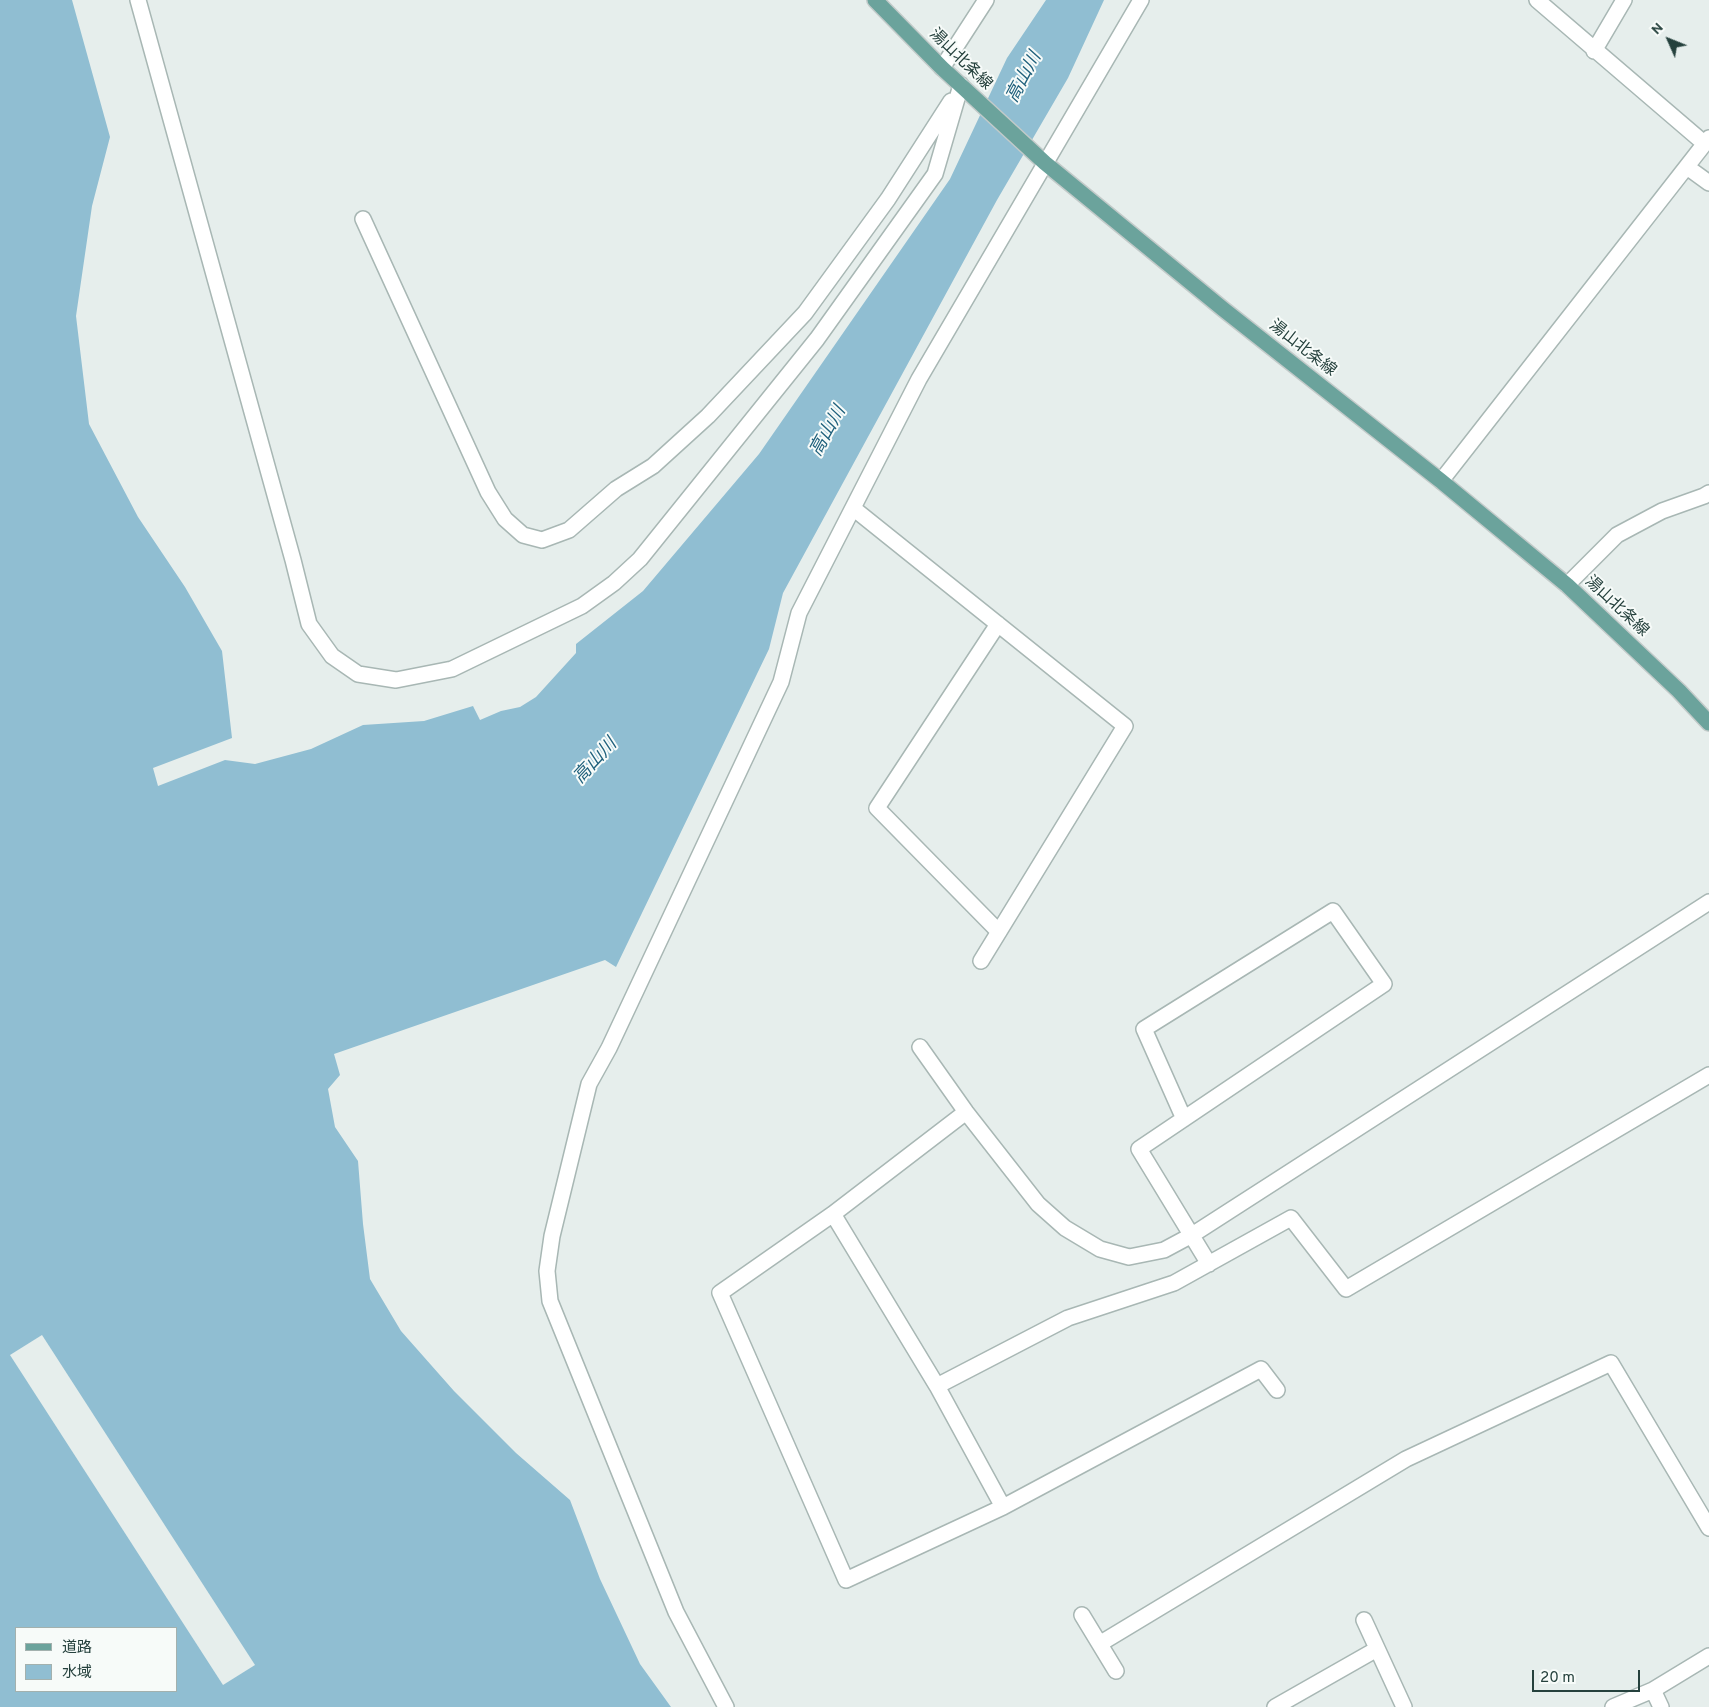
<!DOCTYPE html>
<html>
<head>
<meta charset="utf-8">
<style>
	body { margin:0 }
	#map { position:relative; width:1709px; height:1707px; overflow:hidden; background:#e6eeec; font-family:Overpass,"Noto Sans JP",sans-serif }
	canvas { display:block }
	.legend { position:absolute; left:15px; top:1627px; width:162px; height:65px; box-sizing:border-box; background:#f7fbf9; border:1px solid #a3b1ae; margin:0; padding:6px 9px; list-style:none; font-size:15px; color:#25413d }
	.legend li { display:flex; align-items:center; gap:10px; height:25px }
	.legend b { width:25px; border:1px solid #a3b1ae }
	.north { position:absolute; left:1644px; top:15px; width:50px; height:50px; -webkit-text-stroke:4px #f7fbf9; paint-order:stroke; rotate:314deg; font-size:14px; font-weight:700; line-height:20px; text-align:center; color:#25413d }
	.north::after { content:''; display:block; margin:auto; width:18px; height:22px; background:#25413d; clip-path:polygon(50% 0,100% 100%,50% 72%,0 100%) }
	.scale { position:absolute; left:1532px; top:1670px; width:108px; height:22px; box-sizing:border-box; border:2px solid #25413d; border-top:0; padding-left:6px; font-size:15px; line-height:18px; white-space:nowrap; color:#25413d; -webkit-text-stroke:4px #f7fbf9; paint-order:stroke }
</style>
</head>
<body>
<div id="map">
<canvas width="1709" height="1707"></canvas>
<ul class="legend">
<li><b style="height:6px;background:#6ba39c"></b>道路</li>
<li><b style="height:14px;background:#90bed2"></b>水域</li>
</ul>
<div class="north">N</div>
<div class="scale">20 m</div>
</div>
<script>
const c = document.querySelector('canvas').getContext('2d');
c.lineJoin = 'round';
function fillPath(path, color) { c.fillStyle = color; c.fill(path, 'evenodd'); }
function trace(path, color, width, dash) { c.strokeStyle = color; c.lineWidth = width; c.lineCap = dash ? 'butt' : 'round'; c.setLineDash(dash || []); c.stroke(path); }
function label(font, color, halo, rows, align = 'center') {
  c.font = font + ' Overpass,"Noto Sans JP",sans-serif'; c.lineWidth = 4; c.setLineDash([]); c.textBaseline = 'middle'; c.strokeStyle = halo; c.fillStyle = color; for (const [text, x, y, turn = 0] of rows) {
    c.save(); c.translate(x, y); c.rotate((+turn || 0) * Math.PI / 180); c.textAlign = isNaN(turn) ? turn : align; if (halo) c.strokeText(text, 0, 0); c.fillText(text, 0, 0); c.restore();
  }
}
fillPath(new Path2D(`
	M0 0H72L110 137 92 206 76 316 89 424 138 517 185 587 222 651 232 738 153 768 158 786 225 760 255 764 311 749 363 725 424 721 473 706 480 720 501 711 520 707 536 697 576 653V644L643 591 759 454 950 179 1007 58 1046 0H1104L1068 78 997 200 783 593 769 649 616 967 605 960 334 1054 340 1075 328 1089 335 1127 358 1161 363 1224 370 1279 401 1331 454 1391 516 1453 570 1500 600 1579 640 1664 671 1707H0ZM16 1628H176V1691H16Z`), '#90bed2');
fillPath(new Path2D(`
	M42 1335 255 1665 223 1685 10 1355Z`), '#e6eeec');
const minor = new Path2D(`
	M138 0 293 560 309 624 332 656 358 674 396 680 452 669 582 606 614 583 640 559 817 339 935 174 961 85
	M1537 0 1705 144
	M1594 51 1624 0
	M942 68 986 0
	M1687 167 1709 183
	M363 219 488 492 505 519 523 535 542 540 569 530 616 489 653 466 708 416 805 313 888 199 951 101
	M1441 481 1709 138
	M853 508 1125 726 981 961
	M1567 585 1617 535 1662 511 1704 496 1709 493
	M998 624 877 808 999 932
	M920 1047 966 1112 1038 1204 1065 1228 1100 1249 1129 1257 1164 1250 1192 1235 1709 902
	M1184 1119 1144 1029 1333 911 1384 984 1139 1149 1209 1264
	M833 1214 937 1386 1003 1507 846 1580 720 1293Z
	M833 1214 966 1112
	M937 1386 1068 1318 1174 1283 1291 1218 1346 1289 1709 1075
	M1003 1507 1261 1369 1277 1390
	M1082 1615 1116 1671
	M1364 1620 1404 1707
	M1101 1643 1406 1459 1611 1363 1709 1528
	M1653 1690 1661 1707
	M726 1707 676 1612 550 1301 547 1271 552 1236 589 1084 609 1048 781 682 799 613 919 379 1141 0
	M1275 1707 1377 1649
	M1613 1707 1653 1690 1709 1656`);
const major = new Path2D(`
	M875 0 942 68 1045 163 1223 309 1441 481 1567 585 1679 691 1709 723`);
trace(minor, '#a8b7b4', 18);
trace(major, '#c2cac9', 18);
trace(minor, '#fff', 15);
trace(major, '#6ba39c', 15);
label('16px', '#25413d', '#f7fbf9', [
	["湯山北条線",960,60,44],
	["湯山北条線",1302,349,38],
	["湯山北条線",1616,607,43]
]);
label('italic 18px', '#1f607c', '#f7fbf9', [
	["高山川",1025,78,-62],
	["高山川",829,432,-61],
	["高山川",596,762,-47]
]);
</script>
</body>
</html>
